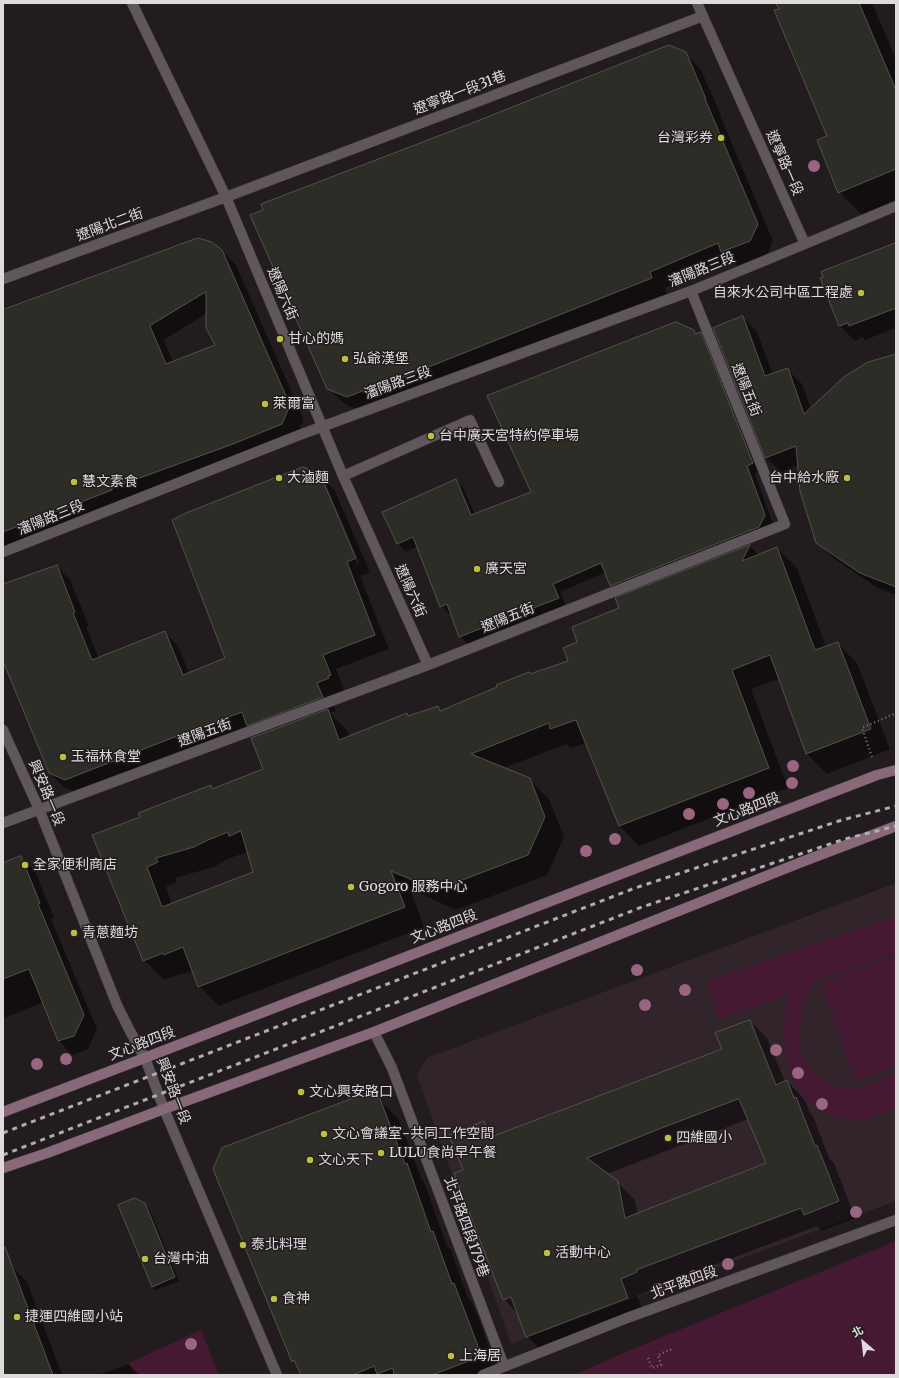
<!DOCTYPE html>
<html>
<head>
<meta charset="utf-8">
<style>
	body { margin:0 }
	#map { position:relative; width:899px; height:1378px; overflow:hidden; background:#221c1f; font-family:Merriweather,"Noto Sans TC",serif }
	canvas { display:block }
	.frame { position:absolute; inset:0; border:4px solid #dfdadc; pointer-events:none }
	.north { position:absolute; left:843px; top:1322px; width:40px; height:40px; -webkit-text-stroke:3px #221c1f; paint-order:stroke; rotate:332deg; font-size:11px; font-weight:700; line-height:16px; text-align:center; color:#dfdadc }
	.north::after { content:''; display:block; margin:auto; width:14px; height:18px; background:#dfdadc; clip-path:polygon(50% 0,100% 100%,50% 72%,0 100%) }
</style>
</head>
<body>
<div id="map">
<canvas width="899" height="1378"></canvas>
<div class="frame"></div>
<div class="north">北</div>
</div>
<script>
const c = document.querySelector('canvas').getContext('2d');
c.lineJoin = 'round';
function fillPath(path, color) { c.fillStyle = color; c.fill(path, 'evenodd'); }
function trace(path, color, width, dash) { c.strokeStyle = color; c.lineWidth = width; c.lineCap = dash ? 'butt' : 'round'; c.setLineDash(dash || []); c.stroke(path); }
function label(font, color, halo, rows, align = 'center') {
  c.font = font + ' Merriweather,"Noto Sans TC",serif'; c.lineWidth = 3; c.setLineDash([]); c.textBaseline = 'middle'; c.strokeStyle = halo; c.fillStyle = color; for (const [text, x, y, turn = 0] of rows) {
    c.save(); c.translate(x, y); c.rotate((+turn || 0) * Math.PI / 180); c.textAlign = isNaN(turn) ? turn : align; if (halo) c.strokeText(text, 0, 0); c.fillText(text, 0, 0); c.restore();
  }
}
fillPath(new Path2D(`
	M896 883V1201L511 1344 417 1075 427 1058Z`), '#31252b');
fillPath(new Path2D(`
	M896 916V953L813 982C805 1003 794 1032 802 1054 805 1060 812 1068 817 1073 828 1085 839 1089 856 1088 866 1087 886 1077 896 1073V1109L865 1120 835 1117 808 1101 794 1081 786 1056 783 1034 785 1012 790 994 719 1019 707 981Z
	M896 956V1067L855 1081 821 983Z
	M896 1241V1375H574L628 1351Z
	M201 1330 219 1375H133L129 1363Z`), '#451932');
fillPath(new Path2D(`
	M777 3H872L896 59V203L864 217 839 192 828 136Z
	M685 53 701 70 721 115H720L773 241 766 257 738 267 731 260 665 288 667 294 412 395 364 413 345 404 328 388Z
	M896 244V328L865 340 862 337 855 341 840 326 822 279Z
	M221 250 236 265 303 418V421L296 438 3 551V311ZM207 313 216 346 173 362 164 340Z
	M743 317 757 332 773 375 787 369 802 384 811 409 896 355V595L876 587 832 557 817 542 799 465 781 472 766 458 714 328Z
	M693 330 697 335 700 333 708 341 761 471 755 474 773 524 619 593 611 585 606 572 560 592 566 606 468 644 460 636 451 614H449L441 606 418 546 406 552 398 544 455 480 464 489 475 515 532 492Z
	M319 475 334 489 370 572 360 576 389 649 336 669 344 689 342 690V692L330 696 336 711 330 713 347 730 350 737 407 714 409 716 438 707 442 712 530 675 570 661 578 643 621 608 617 599 750 546 759 555 777 548 797 568 826 647 837 643 857 663 890 749 827 774 807 754 779 679 751 689 788 788 639 846 620 826 586 743 571 748 566 744 504 768 529 779 549 799 564 837 547 875 456 910 410 889 424 927 219 1006 199 986 193 971 184 974 183 973 164 980 144 960 141 817 211 786 213 789 264 770 259 736 250 728 80 794 64 787 50 773 3 659V586L57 566 70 580 89 626 86 627 99 659 164 632 178 646 189 673 227 658ZM323 483H325L359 563H357ZM247 852 249 854 254 873 172 904 166 887 177 882 175 878 214 867 228 859Z
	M21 857 35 871 54 917 51 919 97 1029 88 1049 73 1055 59 1041 43 1002 3 1019V865Z
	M750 1021 767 1038 785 1082 787 1081 804 1099 810 1113 813 1116 829 1158 834 1163 855 1218 822 1231 817 1226 653 1288 654 1289 637 1296 645 1315 545 1354 527 1336 519 1315 504 1299 464 1170 484 1122 498 1136 723 1050ZM748 1119 767 1164 638 1214 634 1199 617 1182 607 1174Z
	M379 1100 398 1118 422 1180 424 1182 447 1246 451 1250 468 1298 472 1302 496 1365 490 1375H302L298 1366 293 1361Z
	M145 1204 149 1208 179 1281 156 1290 152 1287Z
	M12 1267 27 1282 62 1375H3V1270Z
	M128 1364 140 1375H99Z`), '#0007');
const building = new Path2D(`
	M776 3H859L896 90V169L838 193 817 140 827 136 774 10 779 9Z
	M669 45 686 52 706 99H705L758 224 750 241 721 252 718 243 650 272 652 278 396 380 395 378 347 397 327 389 250 215 263 210 261 204 467 125Z
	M198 238 212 242 222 250 290 405 282 424 233 444 112 488V490L3 532V310ZM206 292V328L215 345 166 364 150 326Z
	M896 243V308L849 326 848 323 839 326 820 278 823 277 821 272Z
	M743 316 765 376 788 368 804 414 845 376 868 362 896 354V587L860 573 816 543 800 491 796 446 765 458 713 328Z
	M676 322 694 330 695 334 701 332 753 463 747 466 765 515 759 527 610 586 601 563 553 584 559 598 459 637 447 604 440 607 413 537 397 544 382 512 456 479 471 515 531 492 487 396Z
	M303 467 320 474 356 558 347 562 375 635 323 655 331 675 328 676 329 678 317 683 323 697 247 726 242 712 195 729 65 780 49 773 3 661V584L57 565 75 612 73 613 92 660 165 631 183 675 225 658 172 520 186 513Z
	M750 545 742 561 777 547 815 650 838 642 871 729 806 754 770 655 732 670 769 768 619 826 576 720 550 729 549 723 471 754 530 778 545 817 528 855 436 890 391 871 405 907 198 987 183 947 164 955 163 953 143 961 92 835 140 817 138 813 211 785 212 789 263 769 251 738 328 709 339 740 407 713 408 716 438 706 440 711 497 687 496 685 529 672 530 674 568 661 563 648 577 642 572 627 619 608 615 598ZM241 831 253 872 162 907 147 867 158 862 156 858 194 847 208 840 228 832 229 836Z
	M21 856 40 903 38 904 84 1015 74 1036 58 1041 29 969 3 979V863Z
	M750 1020 776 1085 787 1080 794 1098 796 1097 815 1146 817 1145 839 1201 804 1215 801 1208 636 1270 637 1272 621 1279 628 1298 526 1337 511 1297 503 1300 454 1173 463 1170 449 1135 484 1121 491 1137 722 1049 715 1033ZM739 1099 766 1163 625 1218 618 1181 587 1158 659 1129Z
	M367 1093 380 1099 405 1164 407 1163 431 1232 433 1231 452 1284 454 1283 478 1346 469 1361 432 1375H394L393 1368 377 1374 374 1366 353 1375H301L294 1360 292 1362 213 1169 222 1148Z
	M135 1198 145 1203 175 1277 152 1287 118 1205Z
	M5 1247 53 1375H3V1248Z`);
fillPath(building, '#2d2d27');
trace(building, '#52524b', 1);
const service = new Path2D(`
	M226 197 703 16
	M343 476 470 420 499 482`);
const minor = new Path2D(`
	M132 3 226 197 343 476 428 665
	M697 3 805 244 896 206
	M3 279 226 197
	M3 552 302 434 691 291 805 244
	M3 730 39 809 117 1005 130 1031 145 1058 164 1109 277 1375
	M3 823 428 665 785 524 691 291
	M374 1032 392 1068 504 1366
	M483 1375 627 1318 896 1220`);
const secondary = new Path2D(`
	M3 1112C295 1001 586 887 877 775L896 770
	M3 1168 47 1153 164 1109 374 1032 799 863 896 826`);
trace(service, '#3e393c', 11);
trace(minor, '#3e393c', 11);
trace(secondary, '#3e393c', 11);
trace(new Path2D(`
	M872 757 862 728 896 713
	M648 1358 652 1368 661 1365 658 1355 672 1349`), '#767173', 2.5, [1, 3]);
trace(service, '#5f575b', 10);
trace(minor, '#5f575b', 10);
trace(secondary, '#886979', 10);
trace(new Path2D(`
	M3 1133 635 888 842 820 896 806
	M3 1155 642 907 845 839 896 826`), '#b0abad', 3, [5, 5]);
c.fillStyle = '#9a6581';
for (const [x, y] of [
	[814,166],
	[793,766],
	[792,783],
	[749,793],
	[723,804],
	[689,814],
	[615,839],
	[586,851],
	[637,970],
	[685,990],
	[645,1005],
	[776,1050],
	[66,1059],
	[37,1064],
	[798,1073],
	[822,1104],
	[856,1212],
	[728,1264],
	[694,1276],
	[658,1289],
	[191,1344]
]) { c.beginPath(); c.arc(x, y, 6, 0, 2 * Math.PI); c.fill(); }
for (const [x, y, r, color] of [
	[721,138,4,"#bcbf43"],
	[861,293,4,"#bcbf43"],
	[280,339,4,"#bcbf43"],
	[345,359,4,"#bcbf43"],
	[265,404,4,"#bcbf43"],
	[431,436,4,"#bcbf43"],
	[279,478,4,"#bcbf43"],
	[847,478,4,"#bcbf43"],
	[74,482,4,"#bcbf43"],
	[477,569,4,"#bcbf43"],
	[63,757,4,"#bcbf43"],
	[25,865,4,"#bcbf43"],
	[351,887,4,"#bcbf43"],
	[74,933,4,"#bcbf43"],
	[301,1092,4,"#bcbf43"],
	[324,1134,4,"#bcbf43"],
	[668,1138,4,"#bcbf43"],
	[381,1153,4,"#bcbf43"],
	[310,1160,4,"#bcbf43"],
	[243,1245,4,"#bcbf43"],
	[547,1253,4,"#bcbf43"],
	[145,1259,4,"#bcbf43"],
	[274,1299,4,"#bcbf43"],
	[17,1317,4,"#bcbf43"],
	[451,1356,4,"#bcbf43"]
]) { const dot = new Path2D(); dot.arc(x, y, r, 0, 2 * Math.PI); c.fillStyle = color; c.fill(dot); trace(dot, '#221c1f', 1.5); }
label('14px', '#dfdadc', '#221c1f', [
	["遼寧路一段31巷",460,93,-21],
	["遼寧路一段",784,163,66],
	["遼陽北二街",110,225,-20],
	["瀋陽路三段",702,270,-22],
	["遼陽六街",282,294,67],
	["瀋陽路三段",398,383,-20],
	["遼陽五街",746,390,68],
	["瀋陽路三段",51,518,-22],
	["遼陽六街",410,591,66],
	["遼陽五街",508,618,-22],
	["遼陽五街",205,733,-20],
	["興安路一段",46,793,67],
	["文心路四段",747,810,-21],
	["文心路四段",444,927,-21],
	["文心路四段",142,1044,-21],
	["興安路一段",173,1091,69],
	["北平路四段179巷",466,1227,70],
	["北平路四段",684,1283,-20]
]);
label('14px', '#dfdadc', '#221c1f', [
	["台灣彩券",713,138,"right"],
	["自來水公司中區工程處",853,293,"right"],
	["甘心的媽",288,339],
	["弘爺漢堡",353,359],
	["萊爾富",273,404],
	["台中廣天宮特約停車場",439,436],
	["大滷麵",287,478],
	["台中給水廠",839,478,"right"],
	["慧文素食",82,482],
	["廣天宮",485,569],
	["玉福林食堂",71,757],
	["全家便利商店",33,865],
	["Gogoro 服務中心",359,887],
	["青蔥麵坊",82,933],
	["文心興安路口",309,1092],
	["文心會議室-共同工作空間",332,1134],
	["四維國小",676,1138],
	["LULU食尚早午餐",389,1153],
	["文心天下",318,1160],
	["泰北料理",251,1245],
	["活動中心",555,1253],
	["台灣中油",153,1259],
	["食神",282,1299],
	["捷運四維國小站",25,1317],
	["上海居",459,1356]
], 'left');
</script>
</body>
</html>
